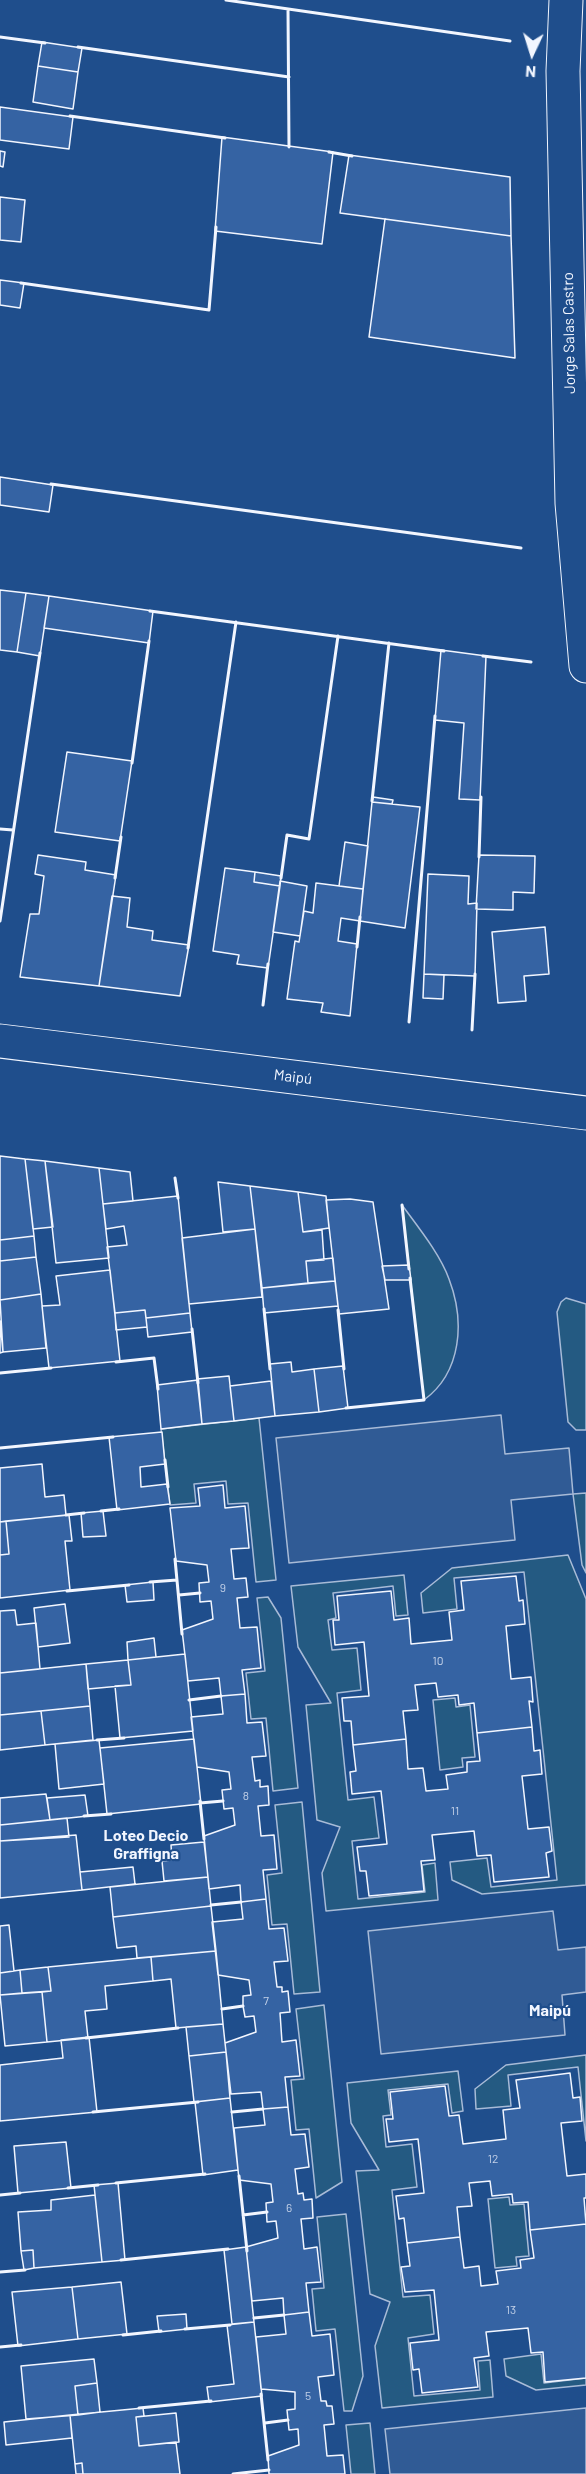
<!DOCTYPE html>
<html>
<head>
<meta charset="utf-8">
<style>
	body { margin:0 }
	#map { position:relative; width:586px; height:2474px; overflow:hidden; background:#1f4e8c; font-family:Barlow,sans-serif }
	canvas { display:block }
	.north { position:absolute; left:502px; top:24px; width:60px; height:60px; -webkit-text-stroke:4px #1f4e8c; paint-order:stroke; rotate:184deg; font-size:16px; font-weight:700; line-height:24px; text-align:center; color:#f2f6ff }
	.north::after { content:''; display:block; margin:auto; width:21px; height:27px; background:#f2f6ff; clip-path:polygon(50% 0,100% 100%,50% 72%,0 100%) }
</style>
</head>
<body>
<div id="map">
<canvas width="586" height="2474"></canvas>
<div class="north">N</div>
</div>
<script>
const c = document.querySelector('canvas').getContext('2d');
c.lineJoin = 'round';
function fillPath(path, color) { c.fillStyle = color; c.fill(path, 'evenodd'); }
function trace(path, color, width, dash) { c.strokeStyle = color; c.lineWidth = width; c.lineCap = dash ? 'butt' : 'round'; c.setLineDash(dash || []); c.stroke(path); }
function label(font, color, halo, rows, align = 'center') {
  c.font = font + ' Barlow,sans-serif'; c.lineWidth = 4.5; c.setLineDash([]); c.textBaseline = 'middle'; c.strokeStyle = halo; c.fillStyle = color; for (const [text, x, y, turn = 0] of rows) {
    c.save(); c.translate(x, y); c.rotate((+turn || 0) * Math.PI / 180); c.textAlign = isNaN(turn) ? turn : align; if (halo) c.strokeText(text, 0, 0); c.fillText(text, 0, 0); c.restore();
  }
}
const green = new Path2D(`
	M402 1205C418 1227 440 1254 449 1279 465 1321 462 1372 424 1400Z
	M566 1298 586 1304V1430H576L568 1422 557 1312 561 1302Z
	M259 1418 276 1580 256 1582 248 1503 228 1504 226 1481 194 1484 196 1503 170 1505 161 1429Z
	M586 1493V1573L582 1565 573 1494Z
	M568 1555 586 1599V1885L482 1894 452 1880 450 1862 487 1858 491 1887 557 1880 524 1572 454 1578 457 1609 423 1613 421 1593 452 1568Z
	M404 1575 408 1615 396 1616 393 1586 333 1593 336 1618 328 1620 332 1650 357 1648 361 1690 337 1693 348 1800 374 1797 379 1838 352 1841 358 1899 425 1892 422 1865 435 1863 438 1900 326 1911 322 1873 340 1827 317 1820 306 1705 331 1703 298 1647 291 1586Z
	M268 1597 281 1618 298 1788 273 1791 266 1718 251 1719 246 1673 265 1671 257 1598Z
	M455 1698 456 1707 470 1705 475 1757 462 1758 463 1767 440 1770 433 1700Z
	M302 1802 320 1992 294 1994 287 1924 272 1925 267 1875 282 1873 275 1805Z
	M324 2005 342 2182 316 2198 309 2129 296 2130 291 2080 304 2079 296 2009Z
	M586 2055V2141L578 2067 508 2075 511 2106 476 2109 475 2089 506 2065Z
	M458 2071 463 2111 452 2113 448 2084 388 2090 391 2115 383 2116 386 2147 412 2144 417 2187 392 2190 403 2297 430 2295 434 2334 408 2338 414 2396 480 2390 478 2361 490 2360 493 2397 382 2408 375 2346 390 2302 370 2294 356 2171 379 2170 351 2123 347 2083Z
	M509 2197 510 2205 524 2204 529 2256 516 2257 517 2266 495 2268 488 2199Z
	M346 2214 363 2376 352 2411H344L335 2329 316 2331 312 2289 324 2288 317 2217Z
	M541 2354 544 2383 586 2378V2385L536 2390 506 2376 504 2359Z
	M370 2423 375 2474H351L346 2425Z`);
fillPath(green, '#245a82');
trace(green, '#a8bbd7', 1.5);
const parking = new Path2D(`
	M501 1415 505 1454 569 1448 573 1494 511 1500 515 1540 289 1563 276 1438Z
	M553 1911 558 1950 586 1947V1992L562 1995 565 2035 381 2054 368 1931Z
	M586 2408V2474H390L385 2429Z`);
fillPath(parking, '#305b95');
trace(parking, '#a8bbd7', 1.5);
const building = new Path2D(`
	M42 42 82 48 78 72 38 66Z
	M38 66 78 72 73 109 33 102Z
	M0 107 73 117 69 149 0 140Z
	M222 137 333 152 322 244 215 231Z
	M0 151 5 152 3 167 0 166Z
	M349 155 510 177 511 236 340 213Z
	M0 197 25 200 21 242 0 240Z
	M385 219 511 236 515 358 369 337Z
	M0 280 24 283 20 308 0 305Z
	M0 477 53 485 49 512 0 505Z
	M0 590 26 593 17 652 0 650Z
	M26 593 49 596 40 656 17 652Z
	M49 596 153 611 149 643 44 628Z
	M441 650 486 656 480 800 459 799 464 723 435 720Z
	M67 752 132 761 120 841 55 832Z
	M373 797 393 800 392 804 372 802Z
	M372 802 420 807 405 928 360 921Z
	M345 842 368 846 363 889 339 886Z
	M38 855 86 862 85 870 116 875 99 986 20 977 30 914H39L44 876 35 874Z
	M479 855 535 856 534 893 513 892V910L476 909Z
	M225 868 255 872 254 882 280 886 268 968 237 964 239 955 213 951Z
	M255 872 281 876 280 886 254 882Z
	M428 874 469 876 468 904 477 903 475 976 424 974Z
	M280 881 307 886 300 936 273 932Z
	M316 883 363 889 360 921 341 918 338 941 357 944 350 1016 321 1012 323 1003 287 999 295 941 299 942 304 911 313 913Z
	M112 896 130 898 127 927 153 931 152 940 189 945 180 996 99 986Z
	M545 927 549 974 524 976 526 1001 498 1003 492 932Z
	M424 974 444 975 443 999 423 998Z
	M0 1156 25 1159 34 1236 0 1240Z
	M25 1159 45 1161 53 1227 33 1229Z
	M45 1161 99 1168 109 1258 56 1263Z
	M99 1168 130 1172 133 1201 103 1204Z
	M218 1182 250 1186 255 1229 223 1232Z
	M250 1186 298 1192 303 1232 322 1230 324 1260 306 1261 308 1283 262 1288Z
	M298 1192 326 1196 329 1228 303 1232Z
	M178 1196 190 1313 146 1318 145 1310 115 1313 107 1247 127 1245 124 1226 106 1229 103 1204Z
	M350 1199 373 1202 389 1309 339 1314 326 1200Z
	M255 1229 262 1297 189 1304 182 1238Z
	M34 1236 36 1257 0 1261V1240Z
	M36 1257 41 1294 0 1300V1261Z
	M333 1258 335 1281 308 1283 306 1261Z
	M409 1265 411 1280H385L382 1266Z
	M110 1270 120 1361 49 1368 42 1306 60 1305 56 1276Z
	M335 1281 338 1306 264 1313 262 1288Z
	M41 1294 46 1348 3 1352 0 1300Z
	M145 1310 147 1327 116 1330 115 1313Z
	M190 1313 192 1332 148 1337 146 1318Z
	M0 1321 3 1352 0 1353Z
	M291 1362 292 1372 314 1369 319 1412 275 1416 270 1364Z
	M343 1366 348 1408 319 1412 314 1369Z
	M229 1376 234 1421 202 1424 197 1379Z
	M198 1380 202 1424 161 1429 157 1385Z
	M271 1381 275 1416 234 1421 230 1386Z
	M162 1432 165 1464 140 1467 141 1487 167 1484 170 1504 117 1510 109 1437Z
	M42 1464 45 1497 64 1495 66 1515 0 1522V1468Z
	M223 1485 225 1508 245 1506 249 1548 231 1549 234 1579 246 1578 248 1597 237 1598 240 1628 257 1627 261 1668 242 1670 245 1694 221 1696 219 1678 188 1681 182 1630 213 1619 211 1601 200 1602 199 1583 209 1582 207 1565 176 1561 170 1508 200 1506 198 1488Z
	M103 1511 106 1536 83 1537 81 1513Z
	M69 1515 72 1541H65L70 1590 0 1598V1555L9 1554 6 1521Z
	M6 1521 9 1554 0 1555V1522Z
	M516 1576 519 1601 523 1600 525 1624 506 1626 511 1679 531 1677 533 1702 529 1701 532 1727 477 1733 474 1703 459 1705 458 1695 438 1697 436 1683 415 1685 418 1710 403 1711 406 1739 353 1745 351 1721H344L342 1698 369 1696 364 1642 335 1645 333 1620H339L337 1596 391 1591 394 1620 409 1618 411 1644 452 1640 449 1612 464 1610 461 1581Z
	M153 1582 154 1600 127 1602 125 1585Z
	M65 1604 70 1643 38 1647 34 1608Z
	M15 1610 17 1625 36 1623 40 1669 0 1673V1611Z
	M154 1638 156 1657 128 1660 127 1642Z
	M185 1654 193 1731 120 1738 115 1686 131 1685 128 1660Z
	M128 1660 131 1685 88 1689 86 1664Z
	M86 1664 90 1706 0 1715V1673Z
	M245 1694 247 1723 262 1722 266 1756 252 1757 255 1781 260 1780V1787L268 1786 269 1805 258 1806 261 1836 274 1835 277 1869 263 1870 266 1899 241 1902 240 1885 209 1889 204 1836 235 1825 233 1808 224 1809 222 1790 231 1789 229 1772 197 1767 191 1717 223 1714 221 1696Z
	M90 1706 93 1740 45 1745 41 1711Z
	M41 1711 45 1745 0 1750V1715Z
	M532 1727 534 1751 540 1750 542 1774 522 1776 528 1829 549 1827 552 1851 546 1853 549 1877 494 1882 491 1855 477 1856 474 1831 432 1835 435 1860 421 1861 424 1891 369 1896 366 1871H360L357 1847 387 1844 381 1791 352 1794 350 1772 356 1771 353 1745 406 1739 408 1769 423 1768 426 1791 448 1789 446 1775 467 1772V1762L480 1761 477 1733Z
	M194 1739 201 1804 107 1814 100 1748Z
	M99 1740 104 1784 59 1789 55 1744Z
	M46 1794 50 1820 0 1825V1798Z
	M85 1795 88 1816 50 1820 47 1798Z
	M67 1818 69 1837 0 1841V1825Z
	M76 1835 82 1890 0 1898V1841Z
	M204 1842 208 1877 164 1881 162 1861 172 1860 171 1845Z
	M133 1867 135 1884 82 1890 80 1872Z
	M208 1877 211 1906 113 1917 110 1887Z
	M266 1899 269 1929 284 1928 288 1961 274 1962 277 1987H282V1992L288 1991 290 2012 280 2013 282 2042 296 2040 300 2076 285 2077 288 2107 263 2109 261 2092 231 2094 225 2043 256 2032 254 2016 245 2017 243 2006V1996L251 1995 249 1980 218 1975 212 1922 243 1919 241 1902Z
	M211 1906 216 1951 137 1958 136 1946 117 1948 113 1917Z
	M9 1925 14 1971 0 1973V1926Z
	M216 1951 223 2024 176 2028 171 1979 153 1981 151 1957Z
	M151 1957 153 1981 105 1986 107 2009 85 2011 88 2038 47 2042 42 1992 51 1991 48 1967Z
	M48 1967 51 1991 22 1993 20 1970Z
	M20 1970 22 1993 0 1995V1973Z
	M42 1992 47 2042 5 2046 0 1995Z
	M223 2024 226 2052 189 2056 186 2027Z
	M89 2037 97 2112 0 2121V2065L63 2058 61 2040Z
	M226 2052 230 2098 194 2102 189 2056Z
	M570 2073 573 2098 580 2097 582 2121 561 2123 567 2176 586 2174V2198H584L586 2224 530 2230 528 2202 513 2203 512 2194 492 2196 490 2181 469 2183 472 2206 457 2207 460 2237 407 2243 404 2218 399 2219 396 2196 424 2193 418 2139 389 2142 386 2119H393L390 2092 445 2086 449 2116 459 2115 463 2144 506 2139 503 2110 520 2108 516 2080Z
	M230 2098 238 2170 203 2175 195 2102Z
	M288 2107 291 2135 305 2134 309 2167 295 2169 298 2194 303 2193 304 2200 312 2199 313 2218 301 2219 304 2249 317 2247 321 2282 306 2283 309 2312 284 2315 283 2298 252 2301 246 2247 278 2238 276 2221 267 2222 266 2203 273 2202 271 2184 239 2180 234 2128 265 2125 263 2109Z
	M66 2142 71 2188 18 2193 14 2146Z
	M118 2183 125 2260 102 2262 94 2185Z
	M95 2195 102 2262 34 2268 33 2250 21 2251 18 2212 51 2210V2200Z
	M586 2224V2378L545 2382 543 2352 531 2353 528 2328 486 2332 489 2356 474 2358 478 2387 422 2393 419 2369 413 2370 410 2343 439 2340 434 2290 405 2292 401 2267 410 2266 407 2243 460 2237 464 2268 479 2266 481 2286 498 2284 496 2271 521 2268 520 2260 534 2258 530 2230Z
	M246 2247 254 2322 232 2324 224 2250Z
	M33 2250 34 2268 24 2270 21 2251Z
	M121 2282 127 2334 78 2339 72 2287Z
	M72 2287 78 2339 18 2346 12 2292Z
	M309 2312 312 2336 330 2334 334 2375 318 2377 321 2401H326L327 2406H332L334 2424 324 2425 327 2456 343 2455 345 2474H269L268 2456 299 2445 298 2429 289 2430 287 2410 295 2409V2392L261 2389 256 2337 286 2334 284 2315Z
	M186 2314 187 2329 159 2332 157 2316Z
	M254 2322 262 2396 209 2402 207 2387 234 2384 227 2325Z
	M94 2359 97 2383 75 2386 78 2415 26 2419 21 2366Z
	M97 2383 100 2412 78 2415 75 2386Z
	M143 2408 144 2416 136 2417 139 2446 176 2442 180 2474H83L82 2463 75 2464 70 2415Z
	M176 2413 179 2442 139 2446 136 2417Z
	M70 2415 72 2438 6 2445 4 2422Z
	M82 2463 83 2474H76L75 2464Z`);
fillPath(building, '#3563a3');
trace(building, '#f2f6ff', 1.5);
const minor = new Path2D(`
	M566 0 563 71 572 503 586 666
	M0 1041 586 1113`);
trace(minor, '#f2f6ff', 35);
trace(minor, '#1f4e8c', 33);
trace(new Path2D(`
	M226 0 510 41
	M288 9 289 147
	M0 37 45 43
	M78 47 289 77
	M70 116 225 138
	M329 152 352 156
	M21 283 209 310 216 227
	M51 484 521 548
	M150 611 444 651
	M483 656 531 662
	M132 763 149 641
	M372 801 389 643
	M0 829 13 830
	M479 857 481 797
	M115 878 121 837
	M281 878 287 835 309 839 338 636
	M0 921 40 653
	M357 947 360 917
	M188 948 236 622
	M263 1005 268 964
	M409 1022 435 716
	M472 1030 475 974
	M175 1178 178 1198
	M402 1205 409 1269
	M264 1309 270 1369
	M338 1310 344 1369
	M192 1329 198 1383
	M116 1362 154 1358 158 1389
	M0 1373 51 1368
	M346 1408 424 1400 410 1278
	M0 1448 113 1437
	M165 1460 168 1487
	M101 1511 119 1509
	M66 1515 84 1513
	M175 1559 182 1634
	M150 1582 177 1580
	M67 1591 129 1585
	M179 1595 200 1593
	M189 1700 221 1696
	M97 1740 124 1738
	M200 1801 204 1839
	M200 1803 223 1801
	M84 1816 111 1814
	M211 1905 241 1902
	M222 2009 243 2006
	M86 2038 178 2028
	M93 2112 198 2102
	M232 2112 263 2109
	M239 2176 247 2251
	M116 2183 205 2174
	M68 2188 98 2185
	M0 2195 20 2193
	M243 2215 267 2212
	M121 2260 228 2249
	M0 2272 25 2270
	M254 2318 284 2315
	M185 2329 230 2325
	M123 2335 161 2331
	M0 2347 21 2345
	M261 2394 268 2460
	M139 2408 211 2401
	M265 2423 288 2420
	M233 2474 269 2470`), '#f2f6ff', 3);
label('12px', '#c3d1e8', null, [
	["9",223,1588],
	["10",438,1661],
	["8",246,1796],
	["11",455,1811],
	["7",266,2001],
	["12",493,2159],
	["6",289,2208],
	["13",511,2310],
	["5",308,2396]
]);
label('15px', '#f2f6ff', '#1f4e8c', [
	["Jorge Salas Castro",569,333,-91],
	["Maipú",293,1077,7]
]);
label('bold 16px', '#f2f6ff', '#1f4e8c', [
	["Loteo Decio",146,1836],
	["Graffigna",146,1854],
	["Maipú",550,2011]
]);
</script>
</body>
</html>
